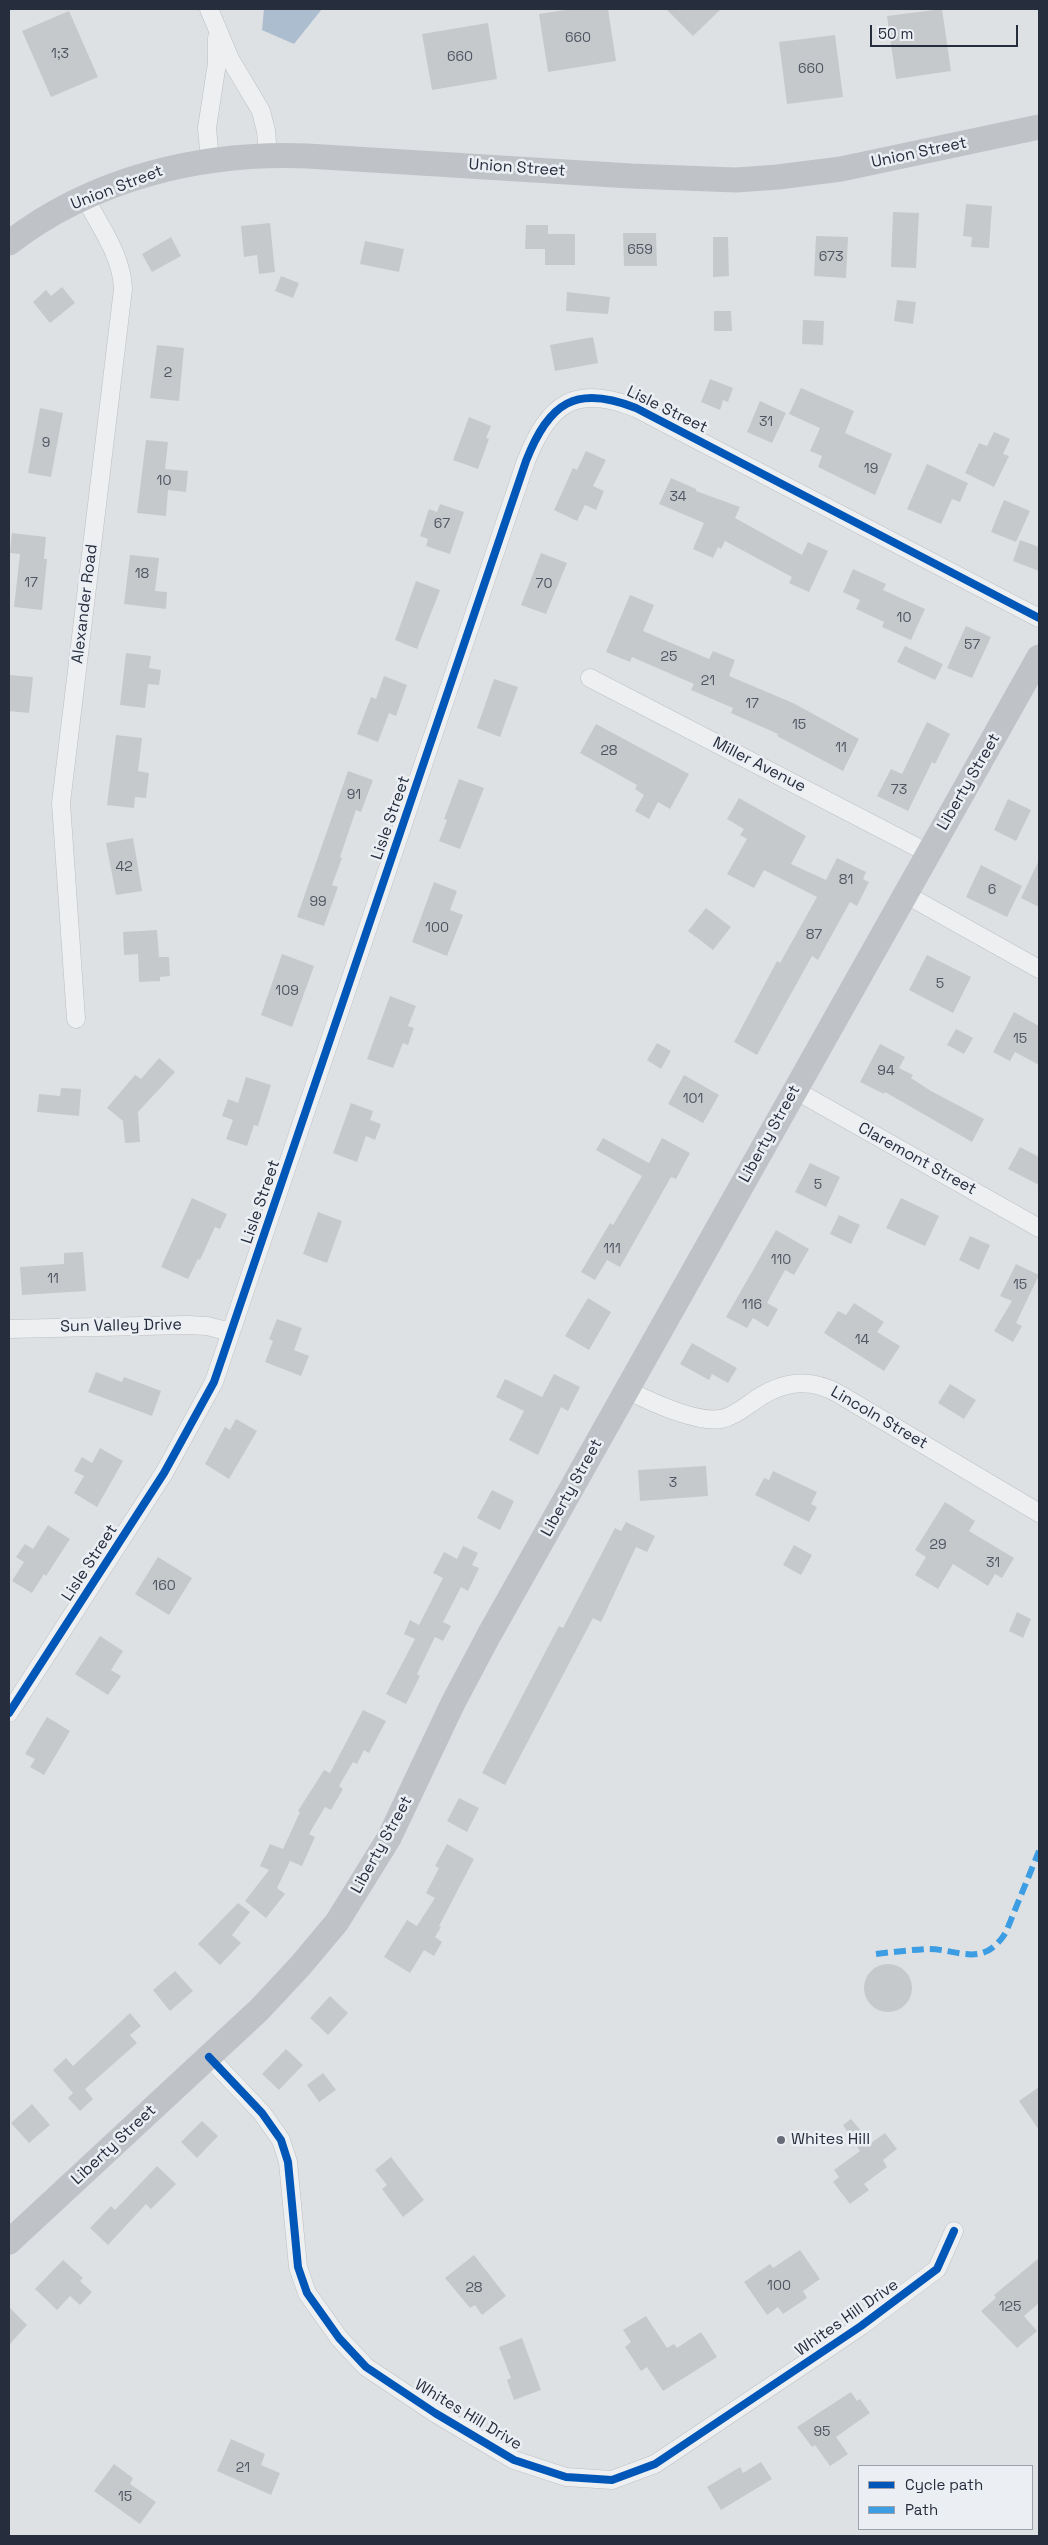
<!DOCTYPE html>
<html>
<head>
<meta charset="utf-8">
<style>
	body { margin:0 }
	#map { position:relative; width:1048px; height:2545px; overflow:hidden; background:#dee1e4; font-family:"Space Grotesk",sans-serif }
	canvas { display:block }
	.frame { position:absolute; inset:0; border:10px solid #262d3d; pointer-events:none }
	.legend { position:absolute; left:858px; top:2465px; width:175px; height:65px; box-sizing:border-box; background:#ebeff4; border:1px solid #9ca1ab; margin:0; padding:6px 9px; list-style:none; font-size:15px; color:#262d3d }
	.legend li { display:flex; align-items:center; gap:10px; height:25px }
	.legend b { width:25px; border:1px solid #9ca1ab }
	.scale { position:absolute; left:870px; top:25px; width:148px; height:22px; box-sizing:border-box; border:2px solid #262d3d; border-top:0; padding-left:6px; font-size:15px; line-height:18px; white-space:nowrap; color:#262d3d; -webkit-text-stroke:4px #ebeff4; paint-order:stroke }
</style>
</head>
<body>
<div id="map">
<canvas width="1048" height="2545"></canvas>
<div class="frame"></div>
<ul class="legend">
<li><b style="height:6px;background:#0057b8"></b>Cycle path</li>
<li><b style="height:6px;background:#3c9de3"></b>Path</li>
</ul>
<div class="scale">50 m</div>
</div>
<script>
const c = document.querySelector('canvas').getContext('2d');
c.lineJoin = 'round';
function fillPath(path, color) { c.fillStyle = color; c.fill(path, 'evenodd'); }
function trace(path, color, width, dash) { c.strokeStyle = color; c.lineWidth = width; c.lineCap = dash ? 'butt' : 'round'; c.setLineDash(dash || []); c.stroke(path); }
function label(font, color, halo, rows, align = 'center') {
  c.font = font + ' "Space Grotesk",sans-serif'; c.lineWidth = 5; c.setLineDash([]); c.textBaseline = 'middle'; c.strokeStyle = halo; c.fillStyle = color; for (const [text, x, y, turn = 0] of rows) {
    c.save(); c.translate(x, y); c.rotate((+turn || 0) * Math.PI / 180); c.textAlign = isNaN(turn) ? turn : align; if (halo) c.strokeText(text, 0, 0); c.fillText(text, 0, 0); c.restore();
  }
}
fillPath(new Path2D(`
	M264 9H322L294 44 262 30Z`), '#acbdd0');
fillPath(new Path2D(`
	M572 9H608L616 61 548 72 539 14Z
	M666 9H721L693 36Z
	M942 9 951 71 896 79 887 16Z
	M69 11 98 77 51 97 22 31Z
	M488 23 497 79 432 90 422 34Z
	M835 35 843 97 787 104 779 42Z
	M966 204 992 206 989 248 971 247 972 237 963 236Z
	M893 212 919 213 916 268 891 267Z
	M270 223 275 272 259 274 257 255 244 257 241 226Z
	M526 225H548V234H575V265H545V249H525Z
	M623 233H656L657 266H624Z
	M816 236 848 237 846 278 814 276Z
	M171 237 181 256 152 272 142 254Z
	M713 237H728L729 276 713 277Z
	M365 241 404 249 399 272 360 264Z
	M281 276 299 283 293 298 275 291Z
	M62 287 75 303 50 323 33 302 46 290 51 296Z
	M567 292 610 297 608 314 566 311Z
	M897 300 916 302 913 324 894 321Z
	M714 311H731L732 331H714Z
	M803 320 824 321 823 345 802 344Z
	M593 337 598 363 555 371 550 345Z
	M157 345 184 348 179 401 150 398Z
	M710 379 733 388 728 402 723 400 720 410 701 402Z
	M801 388 854 411 845 433 892 454 875 495 818 467 822 456 810 451 820 428 789 414Z
	M760 401 786 413 772 443 747 432Z
	M40 408 63 413 51 477 28 473Z
	M469 417 491 426 486 438 489 439 478 469 453 460Z
	M994 432 1010 439 1003 454 1009 456 994 487 965 473 979 443 987 446Z
	M146 440 168 442 165 469 188 471 186 492 168 490 166 516 137 513Z
	M586 451 606 460 593 486 604 491 596 510 585 505 577 521 554 510 573 468 577 470Z
	M927 464 968 483 960 502 952 499 941 524 907 509Z
	M671 478 696 489V491L740 507 735 518 802 555 808 542 828 551 809 592 789 583 792 577 725 541 721 549 718 547 713 558 693 549 704 523 659 504Z
	M1004 500 1030 511 1016 542 991 532Z
	M440 504 464 512 450 554 426 546 428 539 420 536 429 509 437 512Z
	M12 533 46 537 44 559H47L42 610 14 607 20 554 10 553Z
	M1020 540 1039 547V571L1013 561Z
	M541 553 567 563 546 614 521 605Z
	M130 555 159 558 155 591 167 592 166 609 124 604Z
	M853 569 886 584 883 590 925 609 911 640 882 627 884 622 856 609 860 600 843 592Z
	M416 581 440 590 417 649 395 640Z
	M630 595 654 605 643 631 709 659 713 651 735 660 729 676 793 703 859 739 843 771 777 736 778 734 731 713 733 708 691 690 694 684 632 657 630 662 606 652Z
	M966 626 991 637 972 678 947 668Z
	M905 646 943 664 935 680 897 662Z
	M126 653 151 656 149 668 161 670 159 685 148 684 145 708 120 705Z
	M9 675 33 677 29 713 9 711Z
	M384 676 407 685 396 716 389 713 378 742 357 734 371 697 376 699Z
	M494 679 518 687 500 737 477 728Z
	M927 722 950 734 935 764 932 762 908 811 877 796 891 769 902 774Z
	M596 724 689 774 670 809 658 802 649 819 635 811 644 795 635 789 637 785 580 753Z
	M116 735 142 738 138 771 149 773 146 798 135 797 134 808 107 805Z
	M348 771 373 780 361 812 356 810 340 857 342 858 332 885 338 887 324 926 297 917Z
	M459 779 484 788 460 849 439 841 447 820 444 819Z
	M739 798 806 836 791 864 826 880 837 858 866 872 863 879 869 882 857 906 850 902 818 960 812 956 757 1055 734 1042 777 961 780 963 817 897 764 870 754 888 727 874 747 839 740 835 744 829 727 819Z
	M1008 799 1031 810 1016 841 994 830Z
	M133 838 142 891 116 895 106 843Z
	M1039 860V907L1021 898Z
	M981 865 1022 886 1007 917 966 897Z
	M434 882 457 891 450 910 463 915 447 956 412 942Z
	M706 908 731 927 713 950 688 931Z
	M157 930 159 957H169L170 976 160 977V981L139 982 138 954 124 955 123 932Z
	M282 954 314 966 292 1027 261 1015Z
	M927 955 971 977 953 1013 909 990Z
	M390 996 416 1006 408 1026 414 1028 408 1045 403 1043 393 1068 367 1059Z
	M1014 1012 1039 1026V1065L1015 1052 1010 1061 993 1052Z
	M956 1029 973 1038 964 1054 947 1045Z
	M657 1043 671 1051 661 1069 647 1060Z
	M880 1044 905 1057 899 1068 913 1075 911 1078 931 1091 984 1119 972 1142 885 1092 884 1094 860 1082Z
	M159 1058 175 1072 138 1112 140 1142 125 1143 123 1121 107 1108 135 1075 141 1079Z
	M684 1075 719 1095 703 1123 668 1104Z
	M246 1077 271 1085 258 1126 254 1125 247 1146 226 1139 233 1120 222 1116 228 1099 238 1103Z
	M61 1088 81 1089 79 1116 37 1112 39 1094 60 1096Z
	M351 1103 373 1111 370 1120 381 1124 375 1140 366 1136 357 1162 333 1153Z
	M603 1138 649 1163 662 1138 690 1153 676 1179 671 1177 620 1267 607 1260 595 1280 581 1272 610 1223 613 1225 642 1176 596 1150Z
	M1020 1147 1039 1157V1185L1008 1169Z
	M810 1163 840 1177 826 1207 795 1192Z
	M192 1198 227 1214 220 1229 215 1227 200 1260 198 1259 188 1279 161 1267Z
	M901 1198 939 1216 925 1246 886 1228Z
	M318 1212 342 1221 327 1263 303 1254Z
	M839 1215 860 1225 851 1244 830 1234Z
	M776 1230 809 1249 794 1275 785 1270 767 1303 778 1309 768 1327 753 1318 747 1328 726 1317Z
	M970 1236 990 1245 979 1270 959 1260Z
	M83 1252 86 1291 22 1295 20 1267 64 1264V1253Z
	M1016 1264 1039 1275 1016 1323 1022 1326 1013 1342 994 1331 1012 1301 1000 1296Z
	M588 1298 611 1312 589 1350 565 1336Z
	M854 1303 884 1322 877 1332 900 1346 884 1371 824 1333 838 1311 846 1315Z
	M277 1319 302 1328 294 1350 309 1356 301 1376 265 1362 273 1341 269 1339Z
	M692 1343 737 1368 728 1383 712 1374 709 1380 680 1364Z
	M96 1372 122 1382 124 1377 161 1391 152 1416 88 1392Z
	M554 1374 580 1387 568 1411 561 1407 538 1455 509 1440 524 1411 496 1397 505 1379 542 1397Z
	M950 1384 976 1400 964 1419 938 1403Z
	M236 1419 257 1431 229 1479 205 1464 225 1427 230 1430Z
	M100 1448 123 1461 97 1507 74 1493 84 1476 74 1471 82 1457 92 1463Z
	M706 1466 708 1496 640 1501 638 1470Z
	M773 1471 817 1492 811 1504 817 1507 809 1522 755 1495 764 1478 769 1480Z
	M492 1490 514 1501 500 1530 477 1518Z
	M945 1502 975 1521 969 1531 1014 1558 1002 1578 995 1574 988 1586 953 1564 938 1589 915 1575 926 1557 915 1550Z
	M626 1522 655 1536 647 1552 636 1547 601 1622 593 1618 505 1785 482 1773 559 1626 563 1628 615 1528 621 1531Z
	M48 1525 70 1539 46 1576 44 1574 32 1593 12 1581 24 1562 16 1557 25 1544 33 1549Z
	M794 1545 812 1555 801 1575 783 1565Z
	M463 1546 478 1553 472 1565 479 1568 468 1591 461 1587 443 1622 451 1626 443 1641 435 1637 417 1674 420 1676 406 1704 386 1694 415 1639 404 1634 410 1620 419 1625 443 1578 433 1573 444 1552 457 1559Z
	M158 1557 192 1578 169 1615 135 1594Z
	M1017 1612 1031 1619 1023 1638 1009 1631Z
	M100 1636 123 1651 111 1670 121 1676 108 1695 75 1674Z
	M363 1710 386 1721 369 1753 364 1750 357 1764 353 1762 339 1786 343 1789 331 1810 325 1807 309 1834 315 1837 302 1866 290 1861 277 1888 285 1894 266 1918 245 1901 269 1870 260 1866 270 1844 283 1849 300 1812 298 1811 324 1770 330 1773Z
	M47 1717 70 1731 44 1775 30 1767 35 1759 25 1754Z
	M459 1798 479 1808 467 1832 447 1821Z
	M447 1844 474 1859 439 1926 441 1927 435 1937 442 1942 434 1956 424 1950 410 1973 384 1957 407 1920 417 1926 435 1898 426 1893 439 1868 435 1866Z
	M238 1903 250 1912 232 1935 241 1943 220 1965 198 1944Z
	M864 1988a24 24 0 1 1 48 0a24 24 0 1 1-48 0Z
	M175 1971 193 1991 170 2011 153 1990Z
	M330 1996 348 2013 328 2035 310 2018Z
	M130 2013 141 2026 130 2035 137 2043 85 2089 93 2099 80 2111 68 2098 73 2093 53 2070 66 2058 73 2066Z
	M286 2049 303 2065 279 2090 262 2074Z
	M323 2073 336 2090 319 2102 307 2085Z
	M1039 2087V2130L1019 2101Z
	M32 2104 50 2125 29 2143 11 2123Z
	M851 2119 871 2143 885 2133 897 2149 883 2160 887 2167 864 2184 869 2190 850 2204 833 2182 839 2177 834 2170 860 2151 843 2125Z
	M202 2121 218 2136 197 2158 181 2142Z
	M391 2157 424 2200 403 2217 382 2189 387 2185 375 2170Z
	M157 2166 176 2184 151 2209 146 2204 108 2245 90 2228 111 2206 115 2210Z
	M800 2250 820 2279 803 2291 807 2298 783 2314 778 2307 767 2315 744 2282 770 2264 773 2268Z
	M474 2255 506 2296 482 2315 475 2305 470 2308 445 2278Z
	M1039 2258V2303L1024 2316 1037 2331 1017 2348 981 2311 996 2298 994 2295Z
	M63 2260 83 2278 80 2281 92 2292 80 2305 70 2296 57 2310 35 2289Z
	M9 2307 27 2325 9 2345Z
	M646 2316 667 2348 674 2344 677 2348 701 2332 717 2357 663 2391 647 2367 641 2371 625 2347 631 2342 623 2330Z
	M522 2338 541 2390 514 2400 507 2380 511 2378 499 2347Z
	M851 2392 857 2401 860 2399 870 2413 836 2437 848 2454 830 2466 815 2445 812 2447 797 2427Z
	M231 2439 265 2454 261 2465 280 2473 271 2495 217 2471Z
	M761 2462 772 2479 721 2510 707 2487 740 2467 743 2473Z
	M114 2464 133 2478 130 2484 156 2502 140 2524 94 2491Z`), '#c6c9cc');
const street = new Path2D(`
	M209 9 230 59 261 111 266 131 268 155
	M210 160 207 128 217 63V38
	M590 678 928 853
	M905 894 1039 969
	M76 1019 61 803 123 289C122 256 100 226 85 198
	M795 1090 1039 1228
	M9 1329 187 1325 207 1326 231 1332
	M627 1390C649 1401 696 1423 721 1419 732 1417 742 1409 751 1403 779 1382 807 1376 839 1394L1039 1513
	M9 1713 164 1473 214 1382 526 461C549 403 575 384 636 408L1039 618
	M209 2057 262 2113 281 2140 288 2162 298 2267 307 2293 339 2338 366 2367 435 2413 514 2460 566 2477 612 2480 655 2464 861 2326 937 2269 954 2231`);
trace(street, '#bdbfc2', 19);
trace(street, '#eeeff1', 18);
trace(new Path2D(`
	M9 243C93 178 201 152 307 156L631 176 736 180 778 177 841 169 1039 127
	M9 2242 259 2010 301 1965 337 1922 389 1838 453 1703 489 1635 1039 657`), '#bfc2c7', 25);
trace(new Path2D(`
	M876 1954C893 1952 910 1950 926 1949 957 1948 983 1970 1006 1932L1039 1851`), '#3c9de3', 6, [12, 6]);
trace(new Path2D(`
	M9 1713 164 1473 214 1382 526 461C549 403 575 384 636 408L1039 618
	M209 2057 262 2113 281 2140 288 2162 298 2267 307 2293 339 2338 366 2367 435 2413 514 2460 566 2477 612 2480 655 2464 861 2326 937 2269 954 2231`), '#0057b8', 8);
for (const [x, y, r, color] of [
	[781,2140,5,"#666c77"]
]) { const dot = new Path2D(); dot.arc(x, y, r, 0, 2 * Math.PI); c.fillStyle = color; c.fill(dot); trace(dot, '#ebeff4', 2); }
label('14px', '#4f5562', null, [
	["660",578,38],
	["1;3",60,54],
	["660",460,57],
	["660",811,69],
	["659",640,250],
	["673",831,257],
	["2",168,373],
	["31",766,422],
	["9",46,443],
	["19",871,469],
	["10",164,481],
	["34",678,497],
	["67",442,524],
	["18",142,574],
	["17",31,583],
	["70",544,584],
	["10",904,618],
	["57",972,645],
	["25",669,657],
	["21",708,681],
	["17",752,704],
	["15",799,725],
	["11",841,748],
	["28",609,751],
	["73",899,790],
	["91",354,795],
	["42",124,867],
	["81",846,880],
	["6",992,890],
	["99",318,902],
	["100",437,928],
	["87",814,935],
	["5",940,984],
	["109",287,991],
	["15",1020,1039],
	["94",886,1071],
	["101",693,1099],
	["5",818,1185],
	["111",612,1249],
	["110",781,1260],
	["11",53,1279],
	["15",1020,1285],
	["116",752,1305],
	["14",862,1340],
	["3",673,1483],
	["29",938,1545],
	["31",993,1563],
	["160",164,1586],
	["100",779,2286],
	["28",474,2288],
	["125",1010,2307],
	["95",822,2432],
	["21",243,2468],
	["15",125,2497]
]);
label('16px', '#262d3d', '#ebeff4', [
	["Union Street",919,153,-12],
	["Union Street",517,168,4],
	["Union Street",117,188,-21],
	["Lisle Street",667,410,26],
	["Alexander Road",85,604,-83],
	["Miller Avenue",759,765,27],
	["Liberty Street",969,782,-60],
	["Lisle Street",391,818,-71],
	["Liberty Street",770,1134,-61],
	["Claremont Street",917,1159,29],
	["Lisle Street",261,1202,-71],
	["Sun Valley Drive",121,1326,-1],
	["Lincoln Street",879,1418,30],
	["Liberty Street",572,1488,-61],
	["Lisle Street",90,1563,-57],
	["Liberty Street",382,1845,-61],
	["Liberty Street",114,2145,-43],
	["Whites Hill Drive",847,2318,-35],
	["Whites Hill Drive",468,2415,31]
]);
label('16px', '#262d3d', '#ebeff4', [
	["Whites Hill",791,2140]
], 'left');
</script>
</body>
</html>
